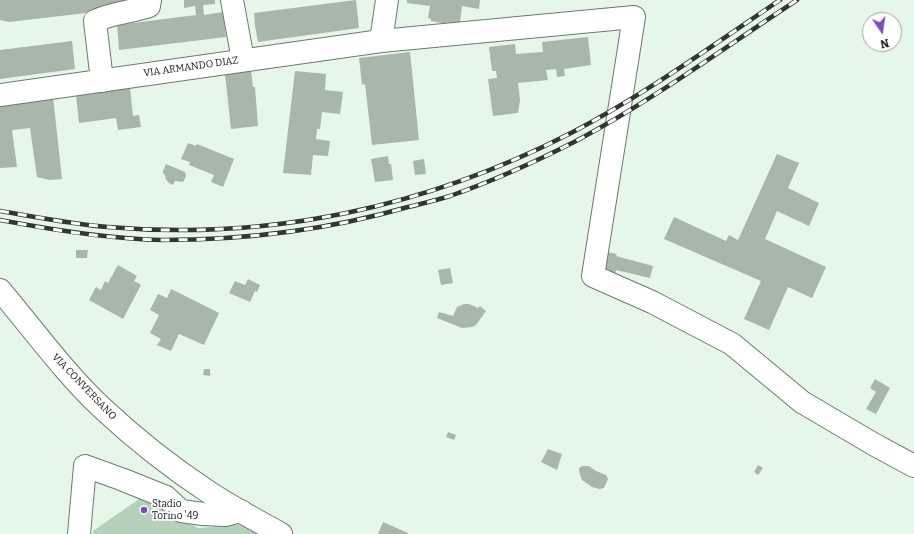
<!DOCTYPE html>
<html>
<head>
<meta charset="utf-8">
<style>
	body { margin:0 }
	#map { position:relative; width:914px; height:534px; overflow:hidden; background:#e6f6e8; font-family:Bitter,serif }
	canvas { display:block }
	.north { position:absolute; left:862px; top:12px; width:40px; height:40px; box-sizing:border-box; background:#fff; border:1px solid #a0a2a0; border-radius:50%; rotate:167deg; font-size:11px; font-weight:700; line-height:16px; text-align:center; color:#111611 }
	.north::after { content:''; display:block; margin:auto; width:14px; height:18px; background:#7a4bc3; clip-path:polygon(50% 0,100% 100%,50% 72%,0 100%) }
</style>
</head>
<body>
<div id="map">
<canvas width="914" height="534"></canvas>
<div class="north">N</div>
</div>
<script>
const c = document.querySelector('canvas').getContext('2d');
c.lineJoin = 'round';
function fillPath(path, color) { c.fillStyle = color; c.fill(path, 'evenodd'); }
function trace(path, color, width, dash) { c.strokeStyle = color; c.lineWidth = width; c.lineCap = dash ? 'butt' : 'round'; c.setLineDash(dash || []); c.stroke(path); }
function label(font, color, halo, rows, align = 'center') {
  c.font = font + ' Bitter,serif'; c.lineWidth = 3.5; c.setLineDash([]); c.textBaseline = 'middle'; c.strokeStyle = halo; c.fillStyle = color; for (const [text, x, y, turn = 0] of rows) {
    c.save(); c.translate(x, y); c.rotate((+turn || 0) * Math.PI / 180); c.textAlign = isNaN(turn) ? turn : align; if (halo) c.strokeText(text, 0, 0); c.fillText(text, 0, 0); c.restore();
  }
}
fillPath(new Path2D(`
	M142 497 198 528 245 524 262 534H93V531Z`), '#b6d1b9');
fillPath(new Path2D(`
	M0 0H128L129 8 9 22 0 20Z
	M184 0H215V4L203 5 204 15 223 12 226 37 119 50 117 25 196 15 195 6 184 8Z
	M356 0 359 28 258 42 255 26 254 13Z
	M407 0H480L479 9 462 6 460 22H457L456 24 447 22V24L431 21V19L428 18 430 6 407 3Z
	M588 37 591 65 564 69 565 76 557 77 556 69 546 70 548 80 518 83 520 100 518 113 493 116 488 79 497 78 496 71H492L489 47 515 44 516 54 543 52 542 42Z
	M72 41 75 69 0 79V50Z
	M410 52 419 140 372 145 365 84 362 85 359 58Z
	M251 71 253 87H255L258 126 231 129 225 74Z
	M295 71 326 74 325 90 343 92 340 114 322 112 320 129H317L316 139 330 141 328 156 313 155 311 175 283 173Z
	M130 88 133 116 139 115 141 127 118 130 116 118 79 123 76 95Z
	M53 97 62 179 49 180 37 177 30 128 12 130 17 167 0 168V104Z
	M188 143 196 146 197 144 234 159 223 187 211 182 214 175 189 165 190 162 181 159Z
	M777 154 799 163 788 188 819 203 809 226 777 211 765 239 826 267 812 298 788 287 769 330 744 319 761 281 664 239 674 217 726 241 729 235 738 240Z
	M388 156 389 164H391L393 180 375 182 371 159Z
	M424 159 426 174 415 175 413 161Z
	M166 164 185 172 186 176 183 182 175 181 173 185 169 183 165 178 166 177 163 173V171Z
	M76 250H88L87 258H76Z
	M606 252 617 254 616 256 653 266 650 278 616 270 615 277 605 276Z
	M118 265 137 276 134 281 141 285 123 319 89 300 96 287 101 290 105 281 108 283Z
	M450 268 453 283 441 285 438 270Z
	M248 279 260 285 257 292 255 291 250 302 229 293 235 281 245 285Z
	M171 289 219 313 204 345 179 334 171 351 157 345 161 339 150 333 159 315 150 310 158 294 167 298Z
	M464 304H469L478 308 480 306 486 311 476 325 472 327 462 328 437 318 439 312 453 316 457 307Z
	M204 369H210V376L203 375Z
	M875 379 890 388 876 414 866 409 876 392 870 388Z
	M448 432 456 435 454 440 446 437Z
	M548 449 562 454 557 470 541 462Z
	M758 465 763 468 758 475 754 472Z
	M582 466H589L596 471 606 475 608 479 604 488 599 489 592 487 582 480 579 471V468Z
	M383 522 408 533V534H378Z`), '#a8b7aa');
const minor = new Path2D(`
	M232 0 243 60
	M381 41 387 0
	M102 81 95 21C112 13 131 12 149 6L150 0
	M0 95 381 41 634 17 593 276 652 302 732 344 802 402 875 445 914 466
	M79 534 85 466 121 479 166 497 181 511 203 514 225 515 241 511`);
const major = new Path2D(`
	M0 290C33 329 64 372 101 407 135 439 172 468 210 493 233 508 258 521 281 534`);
trace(minor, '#6c7a6e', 24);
trace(major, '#6c7a6e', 24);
trace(minor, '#fff', 22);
trace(major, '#fff', 22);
const rail = new Path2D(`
	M0 211C36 217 72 224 108 227 270 241 427 207 571 133 644 95 712 46 780 0
	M0 220C53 230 108 239 162 240 245 240 328 230 408 207 422 204 436 200 450 196 493 181 535 162 576 141 653 100 724 48 797 0`);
trace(rail, '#303731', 4.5);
trace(rail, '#fff', 3, [9]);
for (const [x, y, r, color] of [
	[144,510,4,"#7a4bc3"]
]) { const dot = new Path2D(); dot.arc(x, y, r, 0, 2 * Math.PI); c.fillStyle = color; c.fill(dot); trace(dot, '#fff', 1.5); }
label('10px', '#111611', '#fff', [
	["VIA ARMANDO DIAZ",191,67,-8],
	["VIA CONVERSANO",84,387,46]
]);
label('10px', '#111611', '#fff', [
	["Stadio",152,504],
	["Torino '49",152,516]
], 'left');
</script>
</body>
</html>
